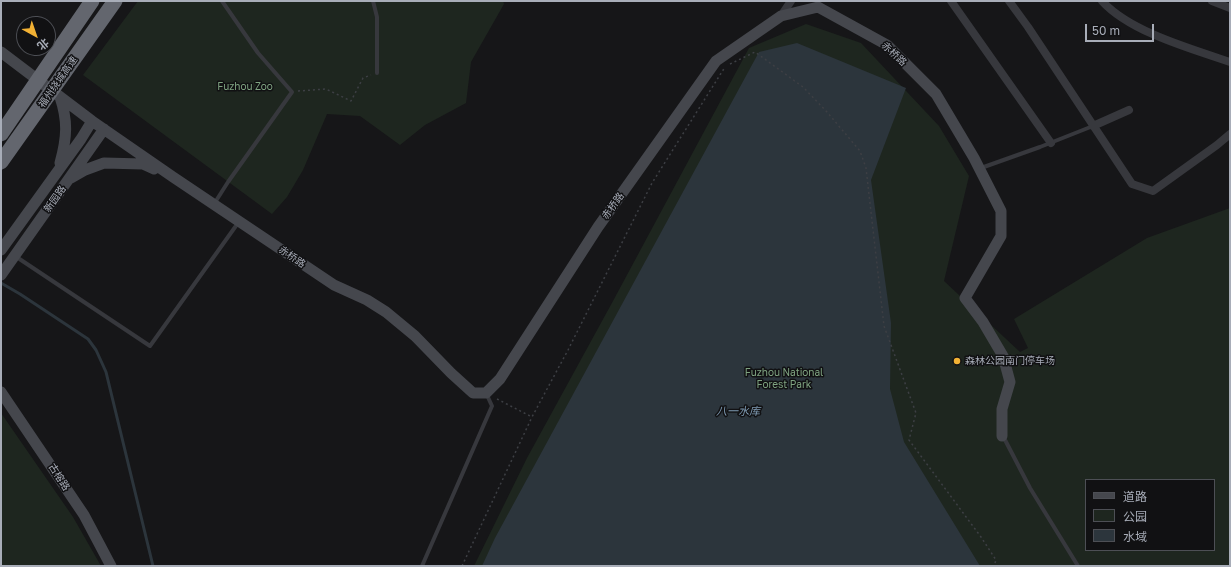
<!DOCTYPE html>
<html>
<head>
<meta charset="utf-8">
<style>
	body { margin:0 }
	#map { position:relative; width:1231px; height:567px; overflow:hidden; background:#161618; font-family:"Golos Text","Noto Sans SC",sans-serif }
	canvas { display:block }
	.frame { position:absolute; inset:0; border:2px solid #a8adb8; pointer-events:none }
	.legend { position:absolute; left:1085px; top:479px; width:130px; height:72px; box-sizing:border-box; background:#111113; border:1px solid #4d4f55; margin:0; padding:5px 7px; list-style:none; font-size:12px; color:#a8adb8 }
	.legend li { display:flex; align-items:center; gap:8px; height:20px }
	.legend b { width:20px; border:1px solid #4d4f55 }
	.north { position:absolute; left:16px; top:16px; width:40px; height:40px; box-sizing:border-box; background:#111113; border:1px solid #4d4f55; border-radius:50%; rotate:140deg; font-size:11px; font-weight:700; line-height:16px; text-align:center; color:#a8adb8 }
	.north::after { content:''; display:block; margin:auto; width:14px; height:18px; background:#f2b134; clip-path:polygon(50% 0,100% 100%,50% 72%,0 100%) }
	.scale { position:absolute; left:1085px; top:24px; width:69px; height:18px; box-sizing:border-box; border:2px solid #a8adb8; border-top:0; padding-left:5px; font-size:12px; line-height:14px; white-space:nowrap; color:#a8adb8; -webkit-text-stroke:3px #111113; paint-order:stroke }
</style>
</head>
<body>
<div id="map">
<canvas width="1231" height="567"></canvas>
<div class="frame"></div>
<ul class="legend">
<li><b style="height:5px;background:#45474d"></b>道路</li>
<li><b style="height:11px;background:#1e261f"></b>公园</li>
<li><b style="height:11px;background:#2c353c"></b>水域</li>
</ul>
<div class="north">北</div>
<div class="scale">50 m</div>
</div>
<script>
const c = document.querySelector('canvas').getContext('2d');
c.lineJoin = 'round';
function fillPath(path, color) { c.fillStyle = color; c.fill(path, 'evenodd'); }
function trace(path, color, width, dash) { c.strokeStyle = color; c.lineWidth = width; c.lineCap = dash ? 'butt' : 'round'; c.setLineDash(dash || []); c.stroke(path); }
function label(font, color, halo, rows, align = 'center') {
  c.font = font + ' "Golos Text","Noto Sans SC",sans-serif'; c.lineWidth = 3; c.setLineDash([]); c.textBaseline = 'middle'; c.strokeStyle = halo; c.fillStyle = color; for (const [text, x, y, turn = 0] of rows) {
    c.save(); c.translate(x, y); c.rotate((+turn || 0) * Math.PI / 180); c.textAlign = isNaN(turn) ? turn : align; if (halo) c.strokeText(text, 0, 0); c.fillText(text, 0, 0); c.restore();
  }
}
fillPath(new Path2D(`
	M138 1H503L504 4 471 62 466 103 425 125 400 145 360 116 327 114 303 170 287 197 272 214 83 75Z
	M806 24 861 43 939 126 969 176 944 281 1020 352 1028 348 1014 319 1147 238 1230 208V566H474L527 458 613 301 749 48ZM1086 480H1214V550H1086Z
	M1 413 73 517 101 566H1Z`), '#1e261f');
fillPath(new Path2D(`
	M797 43 906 88 871 180 891 323 890 389 904 442 980 566H482L495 538 759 52Z`), '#2c353c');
trace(new Path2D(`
	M1 283 20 294 88 339 96 350 106 372 153 566`), '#2c353c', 3);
trace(new Path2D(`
	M730 64 755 52 803 87 827 112 860 151 866 168 884 326 916 413 909 440 981 537 996 560 994 566
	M298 91 326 89 351 101 363 78 371 75
	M497 399 532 417 568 350 652 183 725 67
	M462 566 532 417`), '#3d3f44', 1.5, [2, 3]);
trace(new Path2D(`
	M373 1 377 17V73
	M981 168 1040 147 1093 126
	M214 204 228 182 292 92 258 53 222 1
	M15 256 150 346 238 223
	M1003 436 1030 488 1078 566
	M422 566 492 406 486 393`), '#37383d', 4);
trace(new Path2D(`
	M951 1 1051 143
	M1009 1 1028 27 1132 184 1153 191 1217 145 1230 134
	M1102 1C1130 32 1192 49 1230 62
	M1212 1 1230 8
	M781 16 791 1
	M1093 126 1129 110`), '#37383d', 8);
trace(new Path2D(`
	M1 52 92 121 173 177 334 285 367 300 386 312 415 336 451 373 473 393H486L500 379 598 227 716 61 781 16 818 7 887 45 936 94 974 158 1001 211V236L965 298 983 322 1003 356 1010 382 1002 409V436
	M60 163C67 138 68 121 60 97
	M71 178 85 170 104 163 143 164 154 169
	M1 250 81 139 92 121
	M1 275 104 129
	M1 392 84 515 111 566`), '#45474d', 11);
trace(new Path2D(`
	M1 134 92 1
	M1 162 115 1`), '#63666e', 15);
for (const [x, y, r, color] of [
	[957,361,4,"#f2b134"]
]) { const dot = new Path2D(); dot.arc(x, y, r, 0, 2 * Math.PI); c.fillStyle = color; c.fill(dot); trace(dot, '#111113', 1.5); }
label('10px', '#a8adb8', '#111113', [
	["赤桥路",894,54,42],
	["福州绕城高速",58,82,-55],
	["新园路",55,199,-55],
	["赤桥路",613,206,-54],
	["赤桥路",292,257,34],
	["古榕路",59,477,57]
]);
label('10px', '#7fa381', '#111113', [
	["Fuzhou Zoo",245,87],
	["Fuzhou National",784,373],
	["Forest Park",784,385]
]);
label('10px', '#a8adb8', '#111113', [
	["森林公园南门停车场",965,361]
], 'left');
label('italic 11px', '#7f9bb3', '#111113', [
	["八一水库",738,412]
]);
</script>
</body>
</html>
